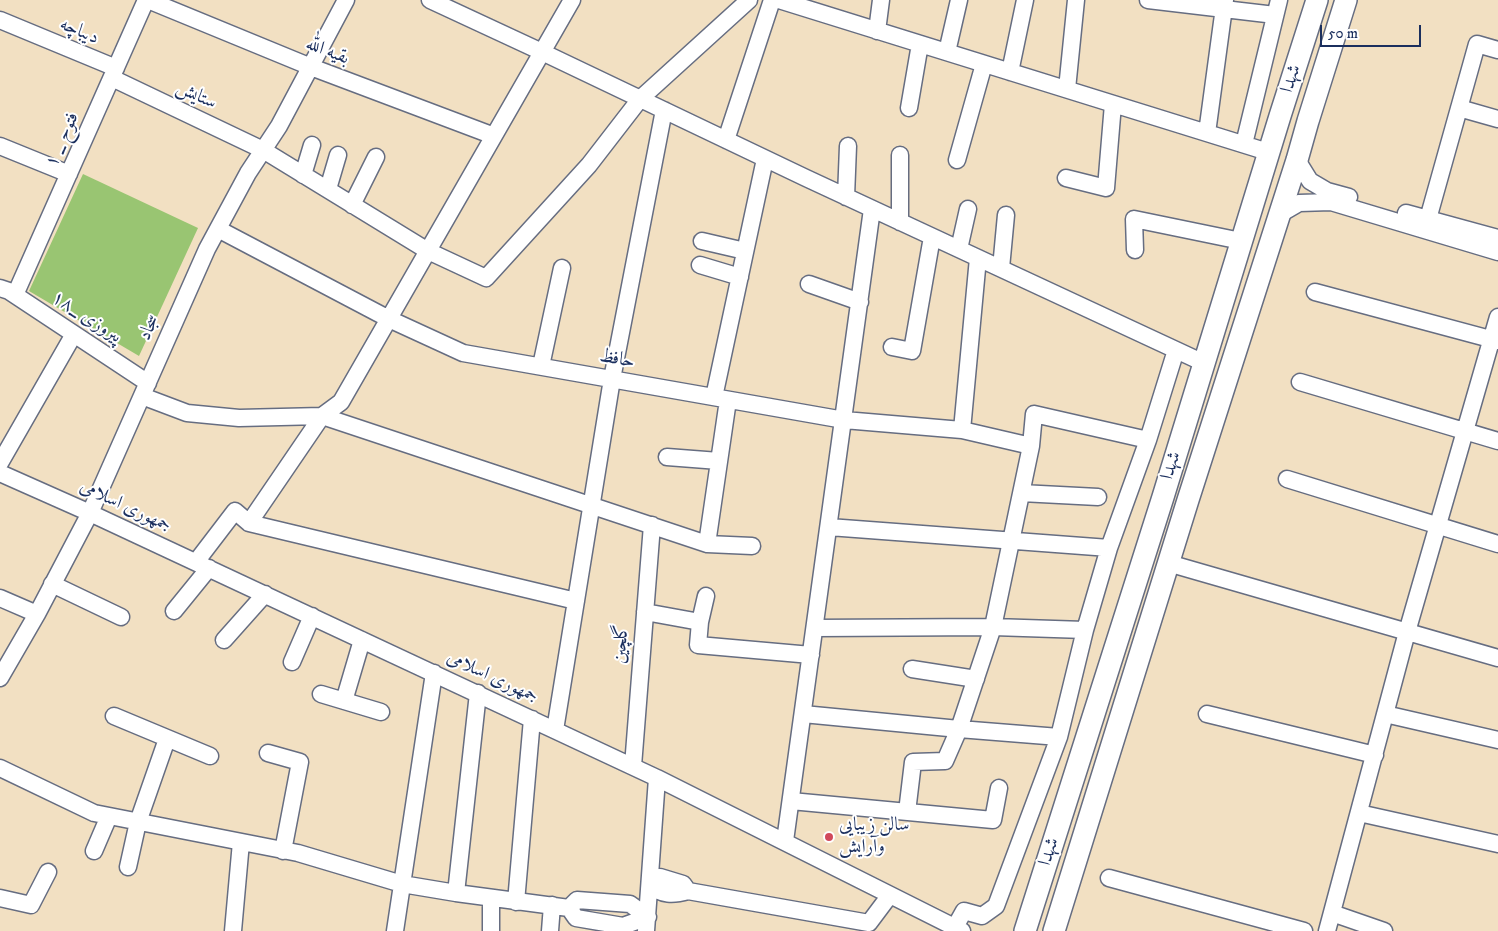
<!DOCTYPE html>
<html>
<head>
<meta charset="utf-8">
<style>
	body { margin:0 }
	#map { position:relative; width:1498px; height:931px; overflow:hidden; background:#f2e0c2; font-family:"IM FELL DW Pica",serif }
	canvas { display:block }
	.scale { position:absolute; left:1320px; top:25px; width:101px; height:22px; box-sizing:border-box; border:2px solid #1b2f5e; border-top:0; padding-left:6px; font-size:15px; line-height:18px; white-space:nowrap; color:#1b2f5e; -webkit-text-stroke:4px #fff; paint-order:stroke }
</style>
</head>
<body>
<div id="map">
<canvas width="1498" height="931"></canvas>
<div class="scale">50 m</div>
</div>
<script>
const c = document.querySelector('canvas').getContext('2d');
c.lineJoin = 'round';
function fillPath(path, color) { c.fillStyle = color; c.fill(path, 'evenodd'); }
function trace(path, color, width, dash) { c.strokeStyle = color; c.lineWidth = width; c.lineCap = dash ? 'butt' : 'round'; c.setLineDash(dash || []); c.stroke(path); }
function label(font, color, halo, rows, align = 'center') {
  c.font = font + ' "IM FELL DW Pica",Amiri,serif'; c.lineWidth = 4; c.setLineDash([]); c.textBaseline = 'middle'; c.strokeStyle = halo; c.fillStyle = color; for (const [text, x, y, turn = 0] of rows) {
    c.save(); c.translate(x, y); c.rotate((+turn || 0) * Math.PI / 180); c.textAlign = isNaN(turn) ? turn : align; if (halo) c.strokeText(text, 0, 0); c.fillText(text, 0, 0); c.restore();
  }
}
fillPath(new Path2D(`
	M83 174 198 228 139 356 29 291Z`), '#99c572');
const minor = new Path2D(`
	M148 0 311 67 494 136
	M430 0 542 52 806 178 1204 363
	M779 0 1268 152
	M1148 0 1275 15
	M0 20 116 68
	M877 31 881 0
	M947 52 959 0
	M1010 72 1025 0
	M112 78 263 150 428 251 486 278 589 165 640 99 749 0
	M1067 89 1076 0
	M909 108 920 44
	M1459 108 1498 119
	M1207 133 1225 0
	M726 140 772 0
	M1244 144 1279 0
	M0 146 69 174
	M957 160 984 64
	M1297 160 1310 181 1327 191 1349 197
	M303 175 312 145
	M1066 178 1106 188 1113 104
	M328 189 338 155
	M846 197 848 146
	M352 205 376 157
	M1406 213 1498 238
	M1280 214 1299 203 1331 202 1498 252
	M1428 219 1477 44 1498 50
	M900 222V155
	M218 229 389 319 463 353 844 420 962 430 1031 446
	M702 241 745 251
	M959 249 968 209
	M1135 250 1134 219 1241 241
	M700 265 740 277
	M1001 268 1006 215
	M809 284 860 302
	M0 288 9 291 148 383
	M1315 292 1498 341
	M15 295 146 0
	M892 347 912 351 932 237
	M541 366 562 268
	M1300 382 1498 441
	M142 396 187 413 239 418 322 416 341 402 572 0
	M714 397 765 159
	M962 430 978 258
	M667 457 719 461
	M0 463 74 334
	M0 473 90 513 657 778 962 931
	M1287 479 1498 544
	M1021 493 1098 497
	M829 527 1109 548
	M707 544 728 400
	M196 562 235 511 249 523
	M1168 563 1498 658
	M52 584 121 617
	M0 598 37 614
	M576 601 249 523 322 416 707 544 752 546
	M174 611 209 568
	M645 612 700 622 698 645 811 655
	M700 622 706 596
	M815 628 993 627 1085 630
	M224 640 265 594
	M292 662 312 616
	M912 669 976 679
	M0 678 37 614 90 513 207 249 248 173 279 126 346 0
	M321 694 381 712
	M344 701 362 640
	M803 714 959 729 1059 737
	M1207 714 1375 755
	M1385 714 1498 740
	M114 716 210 756
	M555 730 612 379 664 110
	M268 753 300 762 283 851
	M633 766 652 525
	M0 768 94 813 298 853 402 884 456 893 569 908
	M791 801 993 820 999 788
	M907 812 913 762 945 761 959 729 993 627 1031 446 1034 414 1148 440
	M1359 813 1498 844
	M785 841 872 209
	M94 851 109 816
	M128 867 138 822 167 739
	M660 877 683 884 688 891C674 895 661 896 650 884Z
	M1109 878 1304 931
	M688 891 869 923 890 895
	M456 893 478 693
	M0 898 31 905 48 872
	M491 898V931
	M577 900 630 904 648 917 623 926 576 918 569 908Z
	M516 902 532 719
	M1332 913 1384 931
	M955 927 964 911 982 916 996 906 1059 737 1085 630 1109 548 1148 440 1176 350
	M233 931 241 842
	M395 931 434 673
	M550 931 552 905
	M646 931 657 778
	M1327 931 1407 632 1498 317`);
const major = new Path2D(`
	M1025 931 1163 497 1280 116 1317 0
	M1054 931 1188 500 1297 160 1308 121 1346 0`);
trace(minor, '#666d81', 19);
trace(major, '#666d81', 24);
trace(minor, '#fff', 16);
trace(major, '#fff', 21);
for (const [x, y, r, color] of [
	[829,837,5,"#d1495b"]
]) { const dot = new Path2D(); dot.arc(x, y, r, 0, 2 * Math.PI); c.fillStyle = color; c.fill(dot); trace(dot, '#fff', 2); }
label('19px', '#1b2f5e', '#fff', [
	["دیباچه",79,32,23],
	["بقیه الله",327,52,21],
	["شهدا",1292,79,-72],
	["ستایش",196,96,25],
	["فتوح _ ۱",63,140,-66],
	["پیروزی _۱۸",86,318,33],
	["سجاد",150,328,-66],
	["حافظ",617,360,10],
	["شهدا",1172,466,-73],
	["جمهوری اسلامی",125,507,25],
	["گلچین",622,644,-86],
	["جمهوری اسلامی",492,678,25],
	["شهدا",1050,852,-72]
]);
label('19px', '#1b2f5e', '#fff', [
	["سالن زیبایی",839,826],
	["وآرایش",839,848]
], 'left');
</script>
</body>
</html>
